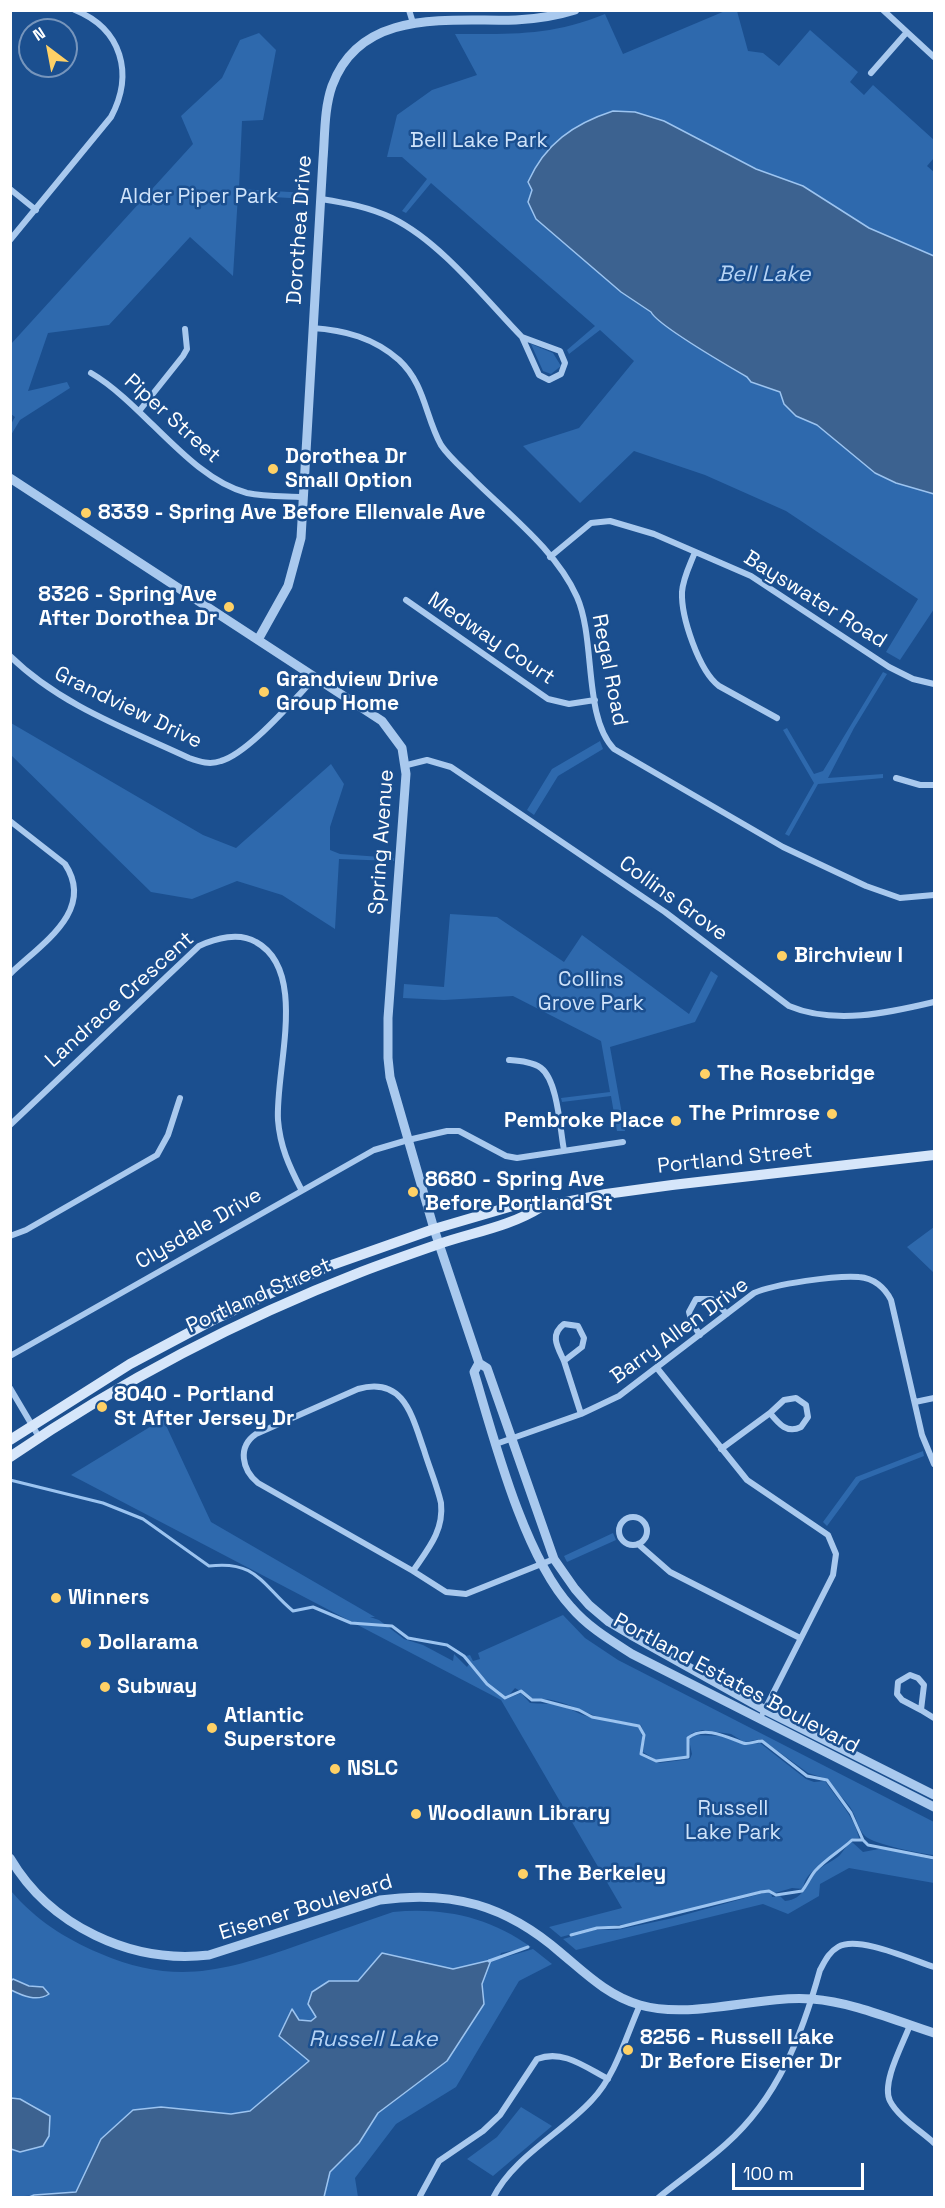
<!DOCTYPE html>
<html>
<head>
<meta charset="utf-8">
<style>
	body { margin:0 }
	#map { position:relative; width:945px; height:2208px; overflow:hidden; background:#1b4f8f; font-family:"Space Grotesk",sans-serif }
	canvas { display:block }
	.frame { position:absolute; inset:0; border:12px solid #fff; pointer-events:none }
	.north { position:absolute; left:18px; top:18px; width:60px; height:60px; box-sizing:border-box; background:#1b4f8f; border:2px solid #7695bc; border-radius:50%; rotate:328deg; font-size:16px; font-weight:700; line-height:24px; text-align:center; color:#fff }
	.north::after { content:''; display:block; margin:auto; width:21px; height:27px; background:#ffd166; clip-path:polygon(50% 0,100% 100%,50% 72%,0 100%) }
	.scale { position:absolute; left:732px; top:2163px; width:132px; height:27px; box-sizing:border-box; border:3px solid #fff; border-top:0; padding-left:8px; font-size:18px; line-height:21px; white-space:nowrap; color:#fff; -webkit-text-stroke:4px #1b4f8f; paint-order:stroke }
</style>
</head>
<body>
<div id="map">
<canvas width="945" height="2208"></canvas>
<div class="frame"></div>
<div class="north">N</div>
<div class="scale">100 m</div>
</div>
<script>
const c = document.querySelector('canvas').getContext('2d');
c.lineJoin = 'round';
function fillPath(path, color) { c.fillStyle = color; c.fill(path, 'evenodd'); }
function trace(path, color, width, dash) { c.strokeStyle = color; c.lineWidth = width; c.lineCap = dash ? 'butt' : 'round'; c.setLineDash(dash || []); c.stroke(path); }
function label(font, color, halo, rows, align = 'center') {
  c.font = font + ' "Space Grotesk",sans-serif'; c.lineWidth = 5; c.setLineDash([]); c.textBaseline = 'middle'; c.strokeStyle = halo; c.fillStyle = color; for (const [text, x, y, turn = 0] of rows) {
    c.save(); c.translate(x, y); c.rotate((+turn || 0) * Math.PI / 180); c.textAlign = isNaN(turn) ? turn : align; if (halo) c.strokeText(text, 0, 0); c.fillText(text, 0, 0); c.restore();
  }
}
fillPath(new Path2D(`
	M725 11H737L748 51 763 53 779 66 810 30 858 72 850 82 864 95 873 85 934 140V158L927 166 934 172V256L869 228 803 186 756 169 664 121 634 112 611 111 561 137 529 182 532 190 528 202 536 219 621 292 651 312 680 337 747 377 752 383 780 392 783 400 796 416 817 425 875 473 896 483 934 494V609L900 660 886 652 918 599 786 511 705 475 634 451 580 503 523 446 579 428 634 361 600 330 569 354 567 350 595 326 431 183 406 213 402 211 427 179 402 157H387L397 115 432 90 477 75 455 34C512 34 551 36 605 14L623 54Z
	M259 33 276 50 263 120 242 121 239 189 307 193V199L238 195 233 276 190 237 109 325 48 333 28 391 67 382 70 388 20 420 11 435V424L15 417 11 414V344L193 144 181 116 222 78 240 40Z
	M531 344 553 353 561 366 551 374 543 371Z
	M883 672 887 674 854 728 828 778 883 774V778L818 784 789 836 785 834 814 783 783 730 787 728 814 774 823 771Z
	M11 723 203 835 236 848 331 764 344 784 330 827V850L340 854 394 858V861L339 859 335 929 282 895 237 881 192 899 151 892 11 755Z
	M600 741 603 749 558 776 534 815 527 810 552 769Z
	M450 914 497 917 564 962 582 935 689 1014 711 971 718 976 695 1022 610 1047 625 1131H617L611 1096 562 1102 561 1098 610 1092 601 1041 513 996 444 1000 403 998 404 984 444 987Z
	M934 1227V1273L907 1247Z
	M163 1419 211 1522 375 1617H370L379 1620 404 1639 423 1645 453 1661 454 1654 467 1667 469 1664 453 1647 466 1656 470 1655 473 1661 480 1659 478 1653 563 1615 585 1638 618 1660 934 1822V1855C922 1854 873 1844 865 1836 858 1830 856 1815 850 1807 843 1797 834 1790 827 1779L808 1773 761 1739 744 1742 731 1734 702 1730 692 1733 687 1738V1756L656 1760 643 1752 645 1736 641 1725 601 1718 610 1722 639 1726 644 1743 640 1754 659 1763 690 1759 692 1754 689 1740 694 1735 725 1736 744 1745 760 1743 806 1779 814 1782 825 1781C837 1799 854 1816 859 1838 847 1837 845 1847 837 1854 824 1863 805 1871 803 1889L792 1888 775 1893 770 1890 759 1891 707 1907 629 1924 598 1927 561 1937 549 1927 622 1908 501 1700 71 1475ZM515 1688 535 1700C551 1695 585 1712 600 1718 585 1719 573 1709 559 1705 548 1703 540 1704 530 1703L521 1693 506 1699Z
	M923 1451 924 1456 860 1481 827 1526 823 1522 856 1477Z
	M613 1533 616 1540 567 1562 564 1556Z
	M852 1842 863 1852 884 1848 934 1860V1883L849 1868 820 1884 819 1896 788 1914 763 1904 576 1950 563 1939 595 1930H617L673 1918 767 1892H771L772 1897 780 1896 785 1901C805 1899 806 1883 817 1871 823 1865 837 1859 840 1855 844 1850 846 1846 852 1842Z
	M11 1891C36 1920 64 1938 99 1953 173 1985 221 1972 293 1947 326 1935 359 1924 393 1912 443 1907 489 1917 531 1947L501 1953 499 1959 533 1949 552 1964 519 1981 456 2087 396 2124 355 2178 358 2197H323L322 2053 250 2111 231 2114 161 2107 101 2139 76 2192 11 2197V2149L20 2152 42 2146C60 2123 36 2099 11 2098Z
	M521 2107 552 2126 493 2176 467 2159 497 2137Z`), '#2e69ad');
const water = new Path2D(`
	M613 111 635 112 664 121 756 169 803 186 869 228 934 256V494L896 483 875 473 817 425 796 416 784 404 780 392 751 382 747 377C730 367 658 326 651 312L621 292 536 219 528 202 532 190 528 182C545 144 573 124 613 111Z
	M382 1953 453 1969 491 1960 482 1984 484 2004 447 2061 378 2113 359 2143 330 2172 324 2197H29L34 2195 76 2192 101 2139 133 2110 161 2107 231 2114 250 2111 309 2061 279 2036 292 2009 299 2020 311 2021 316 2017 308 2004 312 1992 329 1981H358Z
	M13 1979 29 1986 43 1987 49 1994C37 2002 23 1996 11 1990V1981Z
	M11 2098 20 2099 50 2116 49 2136 43 2146 20 2152 11 2149Z`);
fillPath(water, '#3c6290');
trace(water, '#9cc4f0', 1.5);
trace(new Path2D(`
	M10 1480 103 1503 143 1519 209 1566C257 1560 262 1585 293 1611L313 1607 351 1623 392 1626 408 1638 447 1645 464 1656 487 1684 505 1698 521 1691 532 1700H541L579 1710 592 1717 639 1726 644 1735 641 1754 656 1761 688 1757V1738C704 1725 727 1737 743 1743 748 1745 755 1741 762 1741L807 1776 827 1780 851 1813 863 1840 868 1845 934 1858
	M571 1935 597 1928 620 1927 761 1892 769 1891 776 1895 802 1891C807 1885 810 1877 815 1871 826 1859 840 1851 852 1840H863
	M489 1961 528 1947`), '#9cc4f0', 3);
trace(new Path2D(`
	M409 10 413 23
	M883 10 934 57
	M871 73 907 32
	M10 189 36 210
	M321 199C346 203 369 207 392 218 441 242 485 299 522 337
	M10 240 111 117C134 74 122 29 75 10
	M312 328C345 330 374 338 399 360 425 384 425 416 441 445 449 457 462 468 472 478 508 514 556 550 577 597 596 640 583 717 614 749L783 847 866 886 900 898 934 895
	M522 337 560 351 565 363 561 374 549 380 539 375Z
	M91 373C144 404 189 478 247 493 265 497 284 496 303 497
	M140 410 183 356 187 349 185 329
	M695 552C690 565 683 578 682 592 681 617 699 671 719 686L777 718
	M550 557 591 523 610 521 654 534 751 576 889 667 913 679 934 684
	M406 600 548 699 569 704 595 700
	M10 656C60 705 127 729 189 758 200 762 210 765 221 761 249 753 294 699 316 677
	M407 765 427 760 451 767 665 912 789 1006C834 1025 888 1013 934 1002
	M896 778 920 785H934
	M10 821 65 864C96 911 41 944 10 974
	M509 1060C520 1061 533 1062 541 1068 558 1081 560 1130 564 1150
	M10 1125 199 946C216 938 239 932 256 942 309 971 275 1070 278 1120 280 1146 289 1166 301 1189
	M10 1236 26 1230 157 1155 168 1135 180 1098
	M564 1324 578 1326 584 1338 582 1347 564 1361C558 1348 549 1335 564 1324Z
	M700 1335 692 1323 689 1312 696 1299H712L727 1314
	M10 1356 374 1150 408 1140 447 1131H459L506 1156 517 1158 623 1142
	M564 1361 581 1414
	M657 1368 747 1480 828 1535 836 1554 833 1575 763 1713
	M10 1388 39 1437
	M796 1398 806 1405 808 1417 801 1427C787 1434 779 1424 770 1413L784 1400Z
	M915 1402 934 1398
	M496 1444 581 1414 619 1396 754 1293C774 1284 837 1275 859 1277 874 1278 885 1288 891 1300L922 1435 934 1464
	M721 1449 770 1413
	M619 1531a14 14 0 1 1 28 0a14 14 0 1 1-28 0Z
	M638 1544 670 1572 800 1638
	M413 1571 258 1483C242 1470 237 1447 256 1434L358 1389C404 1376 412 1416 424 1450 429 1467 437 1485 441 1503 444 1531 428 1549 413 1571L446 1592 466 1594 554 1559
	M910 1675 918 1678 924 1685 921 1710 902 1700 897 1694 898 1682Z
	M921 1710 934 1718
	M910 2025C903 2044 881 2083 890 2101 898 2117 921 2131 934 2143
	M420 2196 439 2161 483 2131 500 2115 537 2059C563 2049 585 2067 608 2079
	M493 2198C513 2157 562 2133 592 2100 616 2075 626 2036 640 2005
	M658 2198C680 2180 705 2163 726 2144 778 2098 802 2035 820 1970 825 1961 829 1952 838 1947 858 1935 912 1960 934 1967`), '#a9c9ee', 6);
trace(new Path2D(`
	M10 478 382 721 402 748 406 774 388 1018V1058L390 1077 434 1229 479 1363 487 1368 554 1559 575 1589 589 1605 609 1622 631 1635 765 1710 934 1795
	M259 638 288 586 301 538 323 159C325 135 324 109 332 86 361 7 450 22 516 20 536 19 556 16 575 10
	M479 1363 474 1372C494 1439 524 1556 571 1607 588 1627 610 1640 632 1654L934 1807
	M10 1858C50 1926 131 1964 209 1955L380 1900C452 1890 506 1905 561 1953 585 1973 608 1996 640 2005 692 2020 757 1995 812 1999 853 2002 896 2021 934 2033`), '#a9c9ee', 9);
trace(new Path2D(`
	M10 1440 130 1364 211 1321 329 1266 434 1229 516 1205 541 1207 606 1194 672 1185 934 1155
	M10 1457C120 1382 237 1320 361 1272 387 1262 413 1253 439 1244 474 1232 509 1227 541 1207`), '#d6e6fa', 10);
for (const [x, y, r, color] of [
	[273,469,6,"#ffd166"],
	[86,513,6,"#ffd166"],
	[229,607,6,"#ffd166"],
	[264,692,6,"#ffd166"],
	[782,956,6,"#ffd166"],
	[705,1074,6,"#ffd166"],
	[832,1114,6,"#ffd166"],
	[676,1121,6,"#ffd166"],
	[413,1192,6,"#ffd166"],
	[102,1407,6,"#ffd166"],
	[56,1598,6,"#ffd166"],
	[86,1643,6,"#ffd166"],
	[105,1687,6,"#ffd166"],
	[212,1728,6,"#ffd166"],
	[335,1769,6,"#ffd166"],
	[416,1814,6,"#ffd166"],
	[523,1874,6,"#ffd166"],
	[628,2050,6,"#ffd166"]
]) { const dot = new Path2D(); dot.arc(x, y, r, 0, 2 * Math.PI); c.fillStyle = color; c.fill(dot); trace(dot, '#1b4f8f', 2); }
label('21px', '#cfe3fa', '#1b4f8f', [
	["Bell Lake Park",479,141],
	["Alder Piper Park",199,197],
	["Collins",591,980],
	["Grove Park",591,1004],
	["Russell",733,1809],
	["Lake Park",733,1833]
]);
label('21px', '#fff', '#1b4f8f', [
	["Dorothea Drive",300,230,-86],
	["Piper Street",172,419,42],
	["Bayswater Road",815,600,32],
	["Medway Court",491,639,34],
	["Regal Road",609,670,79],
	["Grandview Drive",128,708,26],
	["Spring Avenue",382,842,-86],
	["Collins Grove",673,899,36],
	["Landrace Crescent",120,1000,-42],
	["Portland Street",735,1159,-6],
	["Clysdale Drive",199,1229,-30],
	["Portland Street",259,1296,-24],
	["Barry Allen Drive",680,1331,-36],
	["Portland Estates Boulevard",736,1684,28],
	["Eisener Boulevard",306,1908,-17]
]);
label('bold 21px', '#fff', '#1b4f8f', [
	["Dorothea Dr",285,457],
	["Small Option",285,481],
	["8339 - Spring Ave Before Ellenvale Ave",98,513],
	["8326 - Spring Ave",217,595,"right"],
	["After Dorothea Dr",217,619,"right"],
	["Grandview Drive",276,680],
	["Group Home",276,704],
	["Birchview I",794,956],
	["The Rosebridge",717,1074],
	["The Primrose",820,1114,"right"],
	["Pembroke Place",664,1121,"right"],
	["8680 - Spring Ave",425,1180],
	["Before Portland St",425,1204],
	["8040 - Portland",114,1395],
	["St After Jersey Dr",114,1419],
	["Winners",68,1598],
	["Dollarama",98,1643],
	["Subway",117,1687],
	["Atlantic",224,1716],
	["Superstore",224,1740],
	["NSLC",347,1769],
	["Woodlawn Library",428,1814],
	["The Berkeley",535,1874],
	["8256 - Russell Lake",640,2038],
	["Dr Before Eisener Dr",640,2062]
], 'left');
label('italic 22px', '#b5d3f5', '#1b4f8f', [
	["Bell Lake",764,275],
	["Russell Lake",373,2040]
]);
</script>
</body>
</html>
